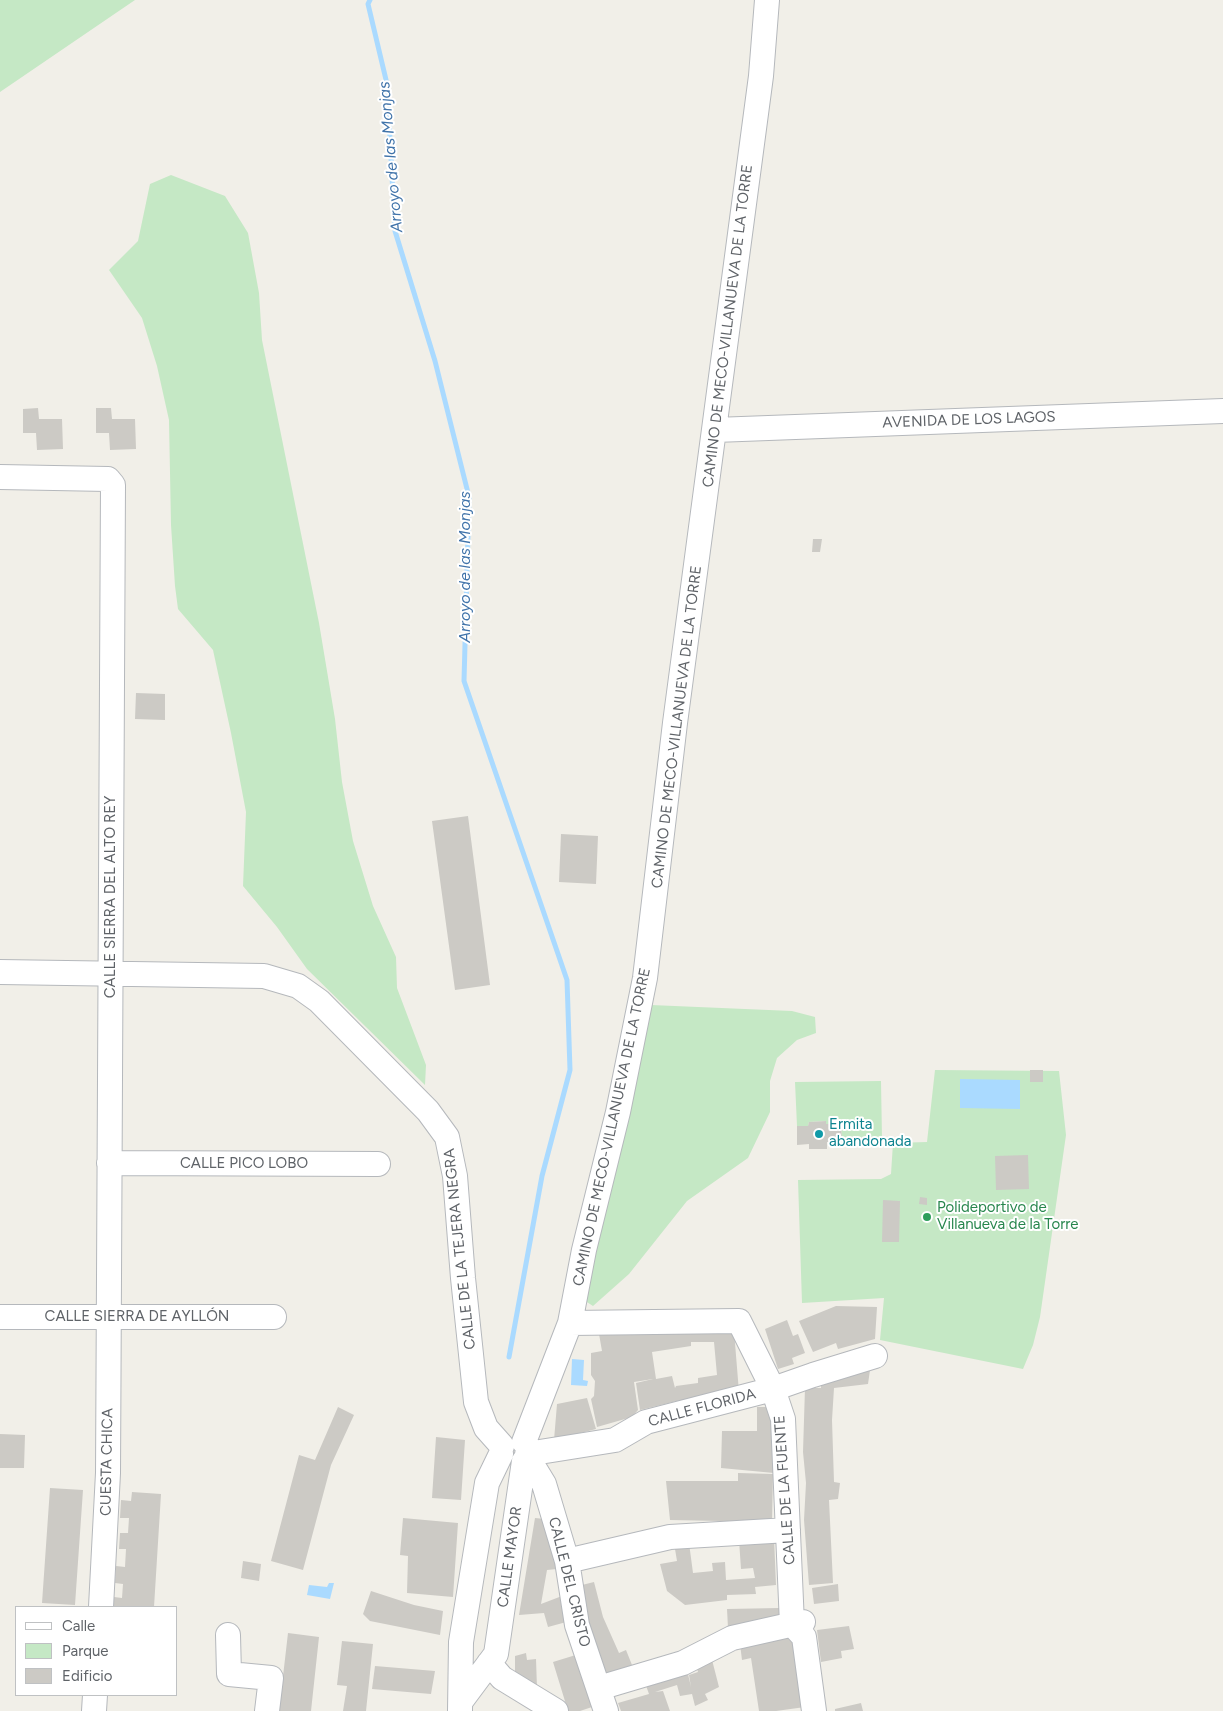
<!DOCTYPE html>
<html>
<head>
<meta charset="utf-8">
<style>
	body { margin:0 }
	#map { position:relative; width:1223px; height:1711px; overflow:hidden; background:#f1efe8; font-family:Figtree,sans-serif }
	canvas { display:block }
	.legend { position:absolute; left:15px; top:1606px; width:162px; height:90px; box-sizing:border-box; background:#fff; border:1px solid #bfc1c3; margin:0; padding:6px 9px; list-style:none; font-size:15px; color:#5f6368 }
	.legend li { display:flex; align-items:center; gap:10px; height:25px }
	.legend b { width:25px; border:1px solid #bfc1c3 }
</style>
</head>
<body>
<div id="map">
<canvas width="1223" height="1711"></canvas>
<ul class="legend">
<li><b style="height:6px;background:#fff"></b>Calle</li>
<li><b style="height:14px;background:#c5e8c5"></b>Parque</li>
<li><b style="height:14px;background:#cccac5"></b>Edificio</li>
</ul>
</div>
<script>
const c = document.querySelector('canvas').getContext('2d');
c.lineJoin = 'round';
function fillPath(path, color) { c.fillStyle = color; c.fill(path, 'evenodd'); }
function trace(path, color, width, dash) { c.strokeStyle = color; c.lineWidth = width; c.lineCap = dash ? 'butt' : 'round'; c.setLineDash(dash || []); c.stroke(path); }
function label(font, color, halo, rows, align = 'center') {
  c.font = font + ' Figtree,sans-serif'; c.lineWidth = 4; c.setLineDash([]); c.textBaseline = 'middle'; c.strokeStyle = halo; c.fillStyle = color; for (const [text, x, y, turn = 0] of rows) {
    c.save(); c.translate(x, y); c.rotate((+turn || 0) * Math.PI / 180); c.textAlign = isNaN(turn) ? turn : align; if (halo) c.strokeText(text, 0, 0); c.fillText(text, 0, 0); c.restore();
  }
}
fillPath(new Path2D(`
	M0 0H135L0 92Z
	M171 175 225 196 248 233 259 293 262 340 319 623 335 719 342 782 353 841 373 906 396 957 397 988 426 1065 425 1085 307 969 277 927 243 886 246 812 231 733 213 650 178 609 175 586 171 525 169 420 157 366 142 318 109 270 138 241 150 184Z
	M651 1005 792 1011 815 1017 816 1033 797 1040 777 1058 770 1081V1112L748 1158 687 1201 629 1274 593 1306 576 1295Z
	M935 1070 1059 1071 1066 1135 1040 1317 1033 1345 1023 1369 880 1340 884 1298 802 1303 798 1180 881 1179 891 1174 893 1143 927 1142Z
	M881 1081 882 1139 842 1141 841 1124H826V1121L809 1122 808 1126H797L795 1082Z`), '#c5e8c5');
fillPath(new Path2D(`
	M960 1079 1020 1080V1109L960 1108Z
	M572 1359 584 1360 583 1380 588 1381 587 1386 571 1385Z
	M329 1583H334L330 1599 307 1595 309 1585 327 1587Z`), '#aadaff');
trace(new Path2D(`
	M370 0 368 4 387 84 395 231 435 361 469 497 464 681 567 980 570 1070 542 1176 509 1357`), '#aadaff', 5);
fillPath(new Path2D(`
	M38 408 39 419H62L63 449 37 450 36 433H23V409Z
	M96 408H111L112 419H135L136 449 110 450 109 433H96Z
	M813 539H822L820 552H812Z
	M136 693 165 694V720L135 719Z
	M468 816 490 985 455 990 432 821Z
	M561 834 598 836 596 884 559 882Z
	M1030 1070H1043V1082H1030Z
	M826 1121V1124H841L842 1141 827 1142V1149H809V1144L797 1145V1126H808L809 1122Z
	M1028 1155 1029 1189 996 1190 995 1156Z
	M920 1197 927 1198V1205L919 1204Z
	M883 1200 900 1201 899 1242H882Z
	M836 1306 877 1307 875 1339 838 1349 836 1343 813 1352 799 1321Z
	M787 1320 793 1336 798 1334 805 1353 792 1358 794 1364 778 1369 765 1329Z
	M734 1331 739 1392 677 1401 640 1410 636 1383 653 1379 634 1382 638 1410 632 1417 597 1427 591 1399 594 1396 595 1381 591 1375V1353L602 1351 599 1334ZM691 1342H714L717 1375 698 1378V1383L676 1386 675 1388 672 1376 656 1379 652 1352 691 1346Z
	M871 1363 868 1384 834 1388 832 1420 834 1482 840 1483 838 1499 829 1500 833 1583 809 1585 804 1520 806 1483 803 1452 805 1388H821V1379Z
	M587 1398 596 1429 554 1440 557 1404Z
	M338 1407 354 1415 331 1465 303 1570 271 1561 299 1455 315 1460Z
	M757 1407H774V1473L721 1468 722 1431H757Z
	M0 1434 25 1435 24 1468H0Z
	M436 1437 465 1440 461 1500 432 1498Z
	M738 1473 773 1474 772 1522 670 1520 666 1481H738Z
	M50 1488 83 1490 75 1605 42 1603Z
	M132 1492 161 1494 154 1607H114V1597L122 1598 123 1584 115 1583 116 1566 125 1567 126 1549H119L120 1533H128L129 1518H120L121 1500 131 1501Z
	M403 1518 458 1523 453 1597 407 1593 408 1556 400 1555Z
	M535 1518 545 1519 557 1569 547 1570 541 1604 562 1596 570 1621 548 1627 544 1613 519 1615Z
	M774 1538 776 1585 755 1587 756 1594 727 1595V1600L685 1605 667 1591 660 1564 677 1561 674 1543H689L693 1573 713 1571 712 1563 725 1562 726 1580 755 1578 753 1568 741 1569 739 1540Z
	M243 1561 261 1564 259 1581 241 1578Z
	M594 1582 603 1617 619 1653 626 1650 634 1670 609 1679 602 1674 574 1587Z
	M838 1584 839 1601 814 1604 812 1588Z
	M371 1591 414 1605 443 1611 440 1635 370 1621 363 1614Z
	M779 1608 780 1620 728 1628 727 1609Z
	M849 1626 854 1649 841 1651 842 1658 821 1662 817 1630Z
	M288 1633 319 1637 311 1711H279Z
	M794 1633 805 1707 776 1711H759L751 1658 742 1660 740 1644Z
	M342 1641 373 1644 366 1711H343L347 1686 337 1685Z
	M526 1653 527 1660 536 1659 537 1688 515 1679V1656Z
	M579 1654 595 1706 580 1711H568L553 1662Z
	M711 1656 719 1687 705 1694 708 1700 695 1706 692 1694 680 1696 677 1685 655 1692 663 1691 670 1711H621L618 1703 649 1694 644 1680 688 1674 691 1687 689 1675 698 1672 695 1662Z
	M375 1666 435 1671 431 1694 372 1689Z
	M861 1703 863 1711H835V1709Z`), '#cccac5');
const minor = new Path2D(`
	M715 430 1223 411
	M0 477 108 479 113 485 108 1473 101 1607
	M0 972 264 976 298 986 319 1001 428 1111 447 1137 455 1176 463 1278 476 1402 486 1428 502 1446
	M109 1163 378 1164
	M0 1317H274
	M570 1323 739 1321 773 1389 783 1419 792 1624 804 1637 814 1711
	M524 1442 570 1323 584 1250 618 1112 645 978 675 723 761 76 767 0
	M527 1454 615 1440 646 1422 773 1389 813 1375 875 1356
	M527 1456 544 1484 567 1561 577 1625 606 1711
	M567 1561 670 1537 788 1530
	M228 1635 229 1674 271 1678 267 1711
	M489 1663 502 1678 556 1711
	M599 1688 683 1663 732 1638 803 1622
	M461 1701 496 1654 524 1461
	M94 1711 95 1695
	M460 1711 461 1642 487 1483 501 1454`);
trace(minor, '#b5b8bc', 26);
trace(minor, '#fff', 24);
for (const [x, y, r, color] of [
	[819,1134,5,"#0f9aa8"],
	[927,1217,5,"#2e9e5b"]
]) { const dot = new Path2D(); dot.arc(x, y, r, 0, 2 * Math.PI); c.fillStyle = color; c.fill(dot); trace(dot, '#fff', 2); }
label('15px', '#5f6368', '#fff', [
	["CAMINO DE MECO-VILLANUEVA DE LA TORRE",728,326,-83],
	["AVENIDA DE LOS LAGOS",969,420,-2],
	["CAMINO DE MECO-VILLANUEVA DE LA TORRE",677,727,-83],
	["CALLE SIERRA DEL ALTO REY",111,897,-90],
	["CAMINO DE MECO-VILLANUEVA DE LA TORRE",612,1127,-78],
	["CALLE PICO LOBO",244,1164],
	["CALLE DE LA TEJERA NEGRA",460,1249,-96],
	["CALLE SIERRA DE AYLLÓN",137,1317],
	["CALLE FLORIDA",702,1408,-15],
	["CUESTA CHICA",107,1462,-89],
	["CALLE DE LA FUENTE",785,1490,-94],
	["CALLE MAYOR",510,1557,-82],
	["CALLE DEL CRISTO",569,1582,76]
]);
label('15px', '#0d838f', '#fff', [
	["Ermita",829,1125],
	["abandonada",829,1142]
], 'left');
label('15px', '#27864d', '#fff', [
	["Polideportivo de",937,1208],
	["Villanueva de la Torre",937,1225]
], 'left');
label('italic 16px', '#4174aa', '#fff', [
	["Arroyo de las Monjas",391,157,-95],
	["Arroyo de las Monjas",465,567,-90]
]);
</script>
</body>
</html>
